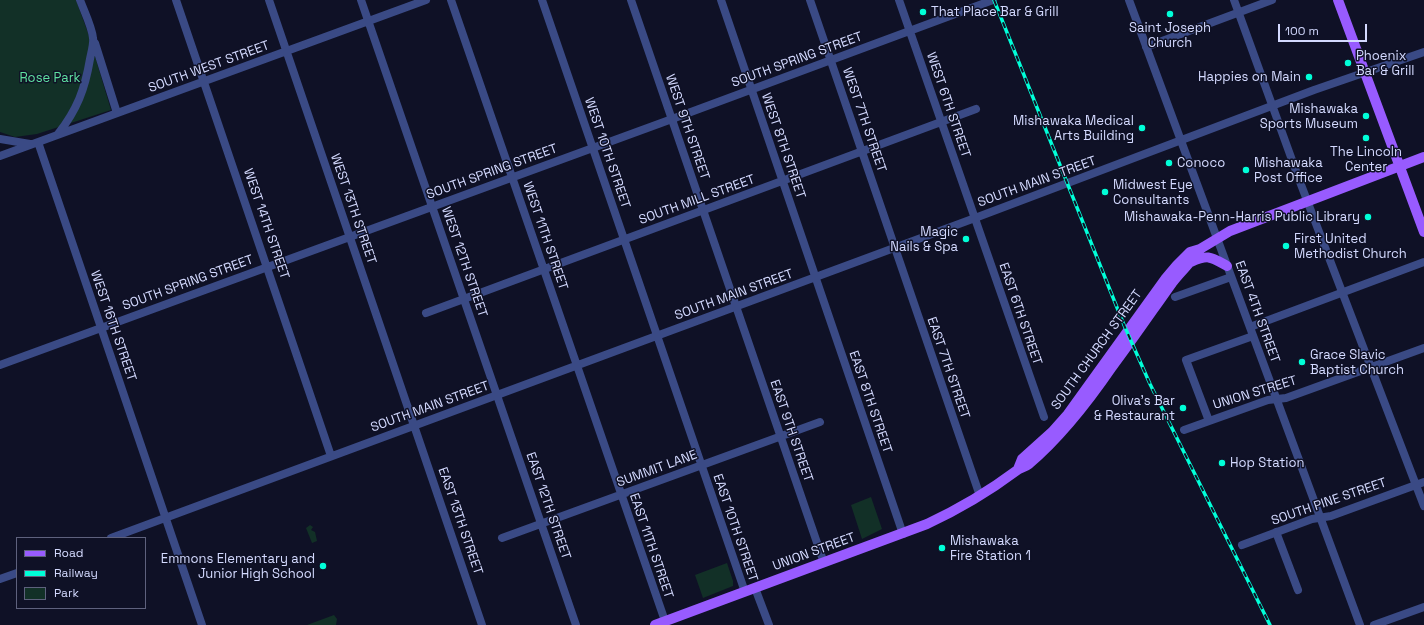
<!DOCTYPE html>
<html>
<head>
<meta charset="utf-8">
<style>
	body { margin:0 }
	#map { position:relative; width:1424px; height:625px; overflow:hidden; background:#0f1126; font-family:"Space Grotesk",sans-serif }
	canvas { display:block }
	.legend { position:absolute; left:16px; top:537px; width:130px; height:72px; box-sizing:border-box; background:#0f1126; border:1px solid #5e617d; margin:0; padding:5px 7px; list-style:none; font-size:12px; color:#d4daff }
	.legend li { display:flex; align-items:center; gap:8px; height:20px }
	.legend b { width:20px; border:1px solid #5e617d }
	.scale { position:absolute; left:1278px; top:24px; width:89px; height:18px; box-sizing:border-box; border:2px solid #d4daff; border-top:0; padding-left:5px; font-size:12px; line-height:14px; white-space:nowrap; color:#d4daff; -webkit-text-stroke:3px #0f1126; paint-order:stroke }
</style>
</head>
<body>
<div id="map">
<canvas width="1424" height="625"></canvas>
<ul class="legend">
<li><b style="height:5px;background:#985bff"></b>Road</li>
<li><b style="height:5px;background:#00ffd8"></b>Railway</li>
<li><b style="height:11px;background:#123027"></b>Park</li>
</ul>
<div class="scale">100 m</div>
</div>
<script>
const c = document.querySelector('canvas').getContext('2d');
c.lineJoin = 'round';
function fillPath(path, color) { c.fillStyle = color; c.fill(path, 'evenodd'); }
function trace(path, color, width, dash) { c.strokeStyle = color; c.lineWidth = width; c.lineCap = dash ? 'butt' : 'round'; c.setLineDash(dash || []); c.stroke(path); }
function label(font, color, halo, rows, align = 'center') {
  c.font = font + ' "Space Grotesk",sans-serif'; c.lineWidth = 3; c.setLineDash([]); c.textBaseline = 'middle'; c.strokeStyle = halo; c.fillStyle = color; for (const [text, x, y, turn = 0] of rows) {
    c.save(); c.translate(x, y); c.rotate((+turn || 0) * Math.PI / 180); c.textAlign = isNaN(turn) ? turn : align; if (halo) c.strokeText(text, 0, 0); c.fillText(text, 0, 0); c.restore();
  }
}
fillPath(new Path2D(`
	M0 0H76L88 33 111 110 37 134 15 137 0 132Z
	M871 497 882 529 862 539 851 505Z
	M310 525 313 527 311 530 315 532 317 541 312 543 306 528Z
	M727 563 733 581V586L703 598 695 575Z
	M334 615 337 619 336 625H307Z`), '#123027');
trace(new Path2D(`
	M176 0 331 456
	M269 0 482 625
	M361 0 576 625
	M451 0 665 621
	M542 0 745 592
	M631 0 824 563
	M721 0 903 534
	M810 0 980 496
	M899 0 1044 417
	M1129 0 1360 625
	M1234 0 1300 182 1424 506
	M95 43 117 113
	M1146 47 1272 0
	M58 134C77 110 85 89 90 59 91 53 94 44 93 38 92 27 84 11 80 0
	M0 139 30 144
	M38 142 202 625
	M0 156 426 0
	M1175 297 1231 277
	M426 313 976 109
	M1250 327 1424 262
	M0 365 672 119 993 0
	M1209 421 1186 360 1253 336
	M1184 430 1268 400 1286 398 1424 348
	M1276 532 1298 590
	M111 538 975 218 1314 90 1424 52
	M502 538 820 422
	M1242 545 1312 519 1331 516 1424 482
	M0 579 17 573
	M755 588 769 625
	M1374 625 1424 607`), '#3a4a85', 8);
trace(new Path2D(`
	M1338 0 1424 232
	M1191 262C1209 254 1211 257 1227 266
	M1018 469 1022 459 1052 432 1068 414 1166 278 1177 265 1190 252 1200 249 1230 231 1424 157
	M655 625 927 524C959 509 988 492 1016 471 1020 468 1025 467 1029 464 1062 436 1088 402 1112 367 1133 339 1152 311 1172 283 1181 271 1192 262 1200 249`), '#985bff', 10);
const rail = new Path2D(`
	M994 0 1124 325 1150 384 1270 625`);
trace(rail, '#00ffd8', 3.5);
trace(rail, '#0f1126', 2, [6]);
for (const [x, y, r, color] of [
	[923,12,4,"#00ffd8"],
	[1170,14,4,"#00ffd8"],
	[1348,63,4,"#00ffd8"],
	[1309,77,4,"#00ffd8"],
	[1366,116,4,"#00ffd8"],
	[1142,128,4,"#00ffd8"],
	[1366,138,4,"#00ffd8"],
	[1169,163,4,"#00ffd8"],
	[1246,170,4,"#00ffd8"],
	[1105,192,4,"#00ffd8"],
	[1368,217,4,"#00ffd8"],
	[966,239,4,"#00ffd8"],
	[1286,246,4,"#00ffd8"],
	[1302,362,4,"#00ffd8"],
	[1183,408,4,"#00ffd8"],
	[1222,463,4,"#00ffd8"],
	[942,548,4,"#00ffd8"],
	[323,566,4,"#00ffd8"]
]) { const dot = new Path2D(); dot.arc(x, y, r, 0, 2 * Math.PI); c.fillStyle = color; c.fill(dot); trace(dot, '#0f1126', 1.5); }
label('13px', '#d4daff', '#0f1126', [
	["That Place Bar & Grill",931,12],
	["Saint Joseph",1170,28,"center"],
	["Church",1170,43,"center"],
	["Phoenix",1356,56],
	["Bar & Grill",1356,71],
	["Happies on Main",1301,77,"right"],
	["Mishawaka",1358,109,"right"],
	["Sports Museum",1358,124,"right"],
	["Mishawaka Medical",1134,121,"right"],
	["Arts Building",1134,136,"right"],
	["The Lincoln",1366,152,"center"],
	["Center",1366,167,"center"],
	["Conoco",1177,163],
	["Mishawaka",1254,163],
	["Post Office",1254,178],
	["Midwest Eye",1113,185],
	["Consultants",1113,200],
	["Mishawaka-Penn-Harris Public Library",1360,217,"right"],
	["Magic",958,232,"right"],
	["Nails & Spa",958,247,"right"],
	["First United",1294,239],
	["Methodist Church",1294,254],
	["Grace Slavic",1310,355],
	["Baptist Church",1310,370],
	["Oliva's Bar",1175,401,"right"],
	["& Restaurant",1175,416,"right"],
	["Hop Station",1230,463],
	["Mishawaka",950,541],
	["Fire Station 1",950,556],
	["Emmons Elementary and",315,559,"right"],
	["Junior High School",315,574,"right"]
], 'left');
label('13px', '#d4daff', '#0f1126', [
	["SOUTH SPRING STREET",797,60,-20],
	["SOUTH WEST STREET",209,67,-20],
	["WEST 6TH STREET",948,105,71],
	["WEST 7TH STREET",864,120,71],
	["WEST 9TH STREET",687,127,71],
	["WEST 8TH STREET",783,146,71],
	["WEST 10TH STREET",607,153,71],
	["SOUTH SPRING STREET",492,172,-20],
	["SOUTH MAIN STREET",1037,182,-20],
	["SOUTH MILL STREET",697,200,-20],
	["WEST 13TH STREET",353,209,71],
	["WEST 14TH STREET",266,224,71],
	["WEST 11TH STREET",545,236,71],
	["WEST 12TH STREET",464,262,71],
	["SOUTH SPRING STREET",188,283,-20],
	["SOUTH MAIN STREET",734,295,-20],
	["EAST 4TH STREET",1257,312,70],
	["EAST 6TH STREET",1020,314,71],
	["WEST 16TH STREET",113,326,71],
	["SOUTH CHURCH STREET",1097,350,-54],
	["EAST 7TH STREET",948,368,71],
	["UNION STREET",1255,393,-17],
	["EAST 8TH STREET",870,402,71],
	["SOUTH MAIN STREET",430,407,-20],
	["EAST 9TH STREET",791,431,71],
	["SUMMIT LANE",657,469,-20],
	["SOUTH PINE STREET",1329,502,-19],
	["EAST 12TH STREET",548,506,71],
	["EAST 13TH STREET",460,521,71],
	["EAST 10TH STREET",735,528,71],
	["EAST 11TH STREET",651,546,71],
	["UNION STREET",814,552,-20]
]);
label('13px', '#5ee19f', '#0f1126', [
	["Rose Park",50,78]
]);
</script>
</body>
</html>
